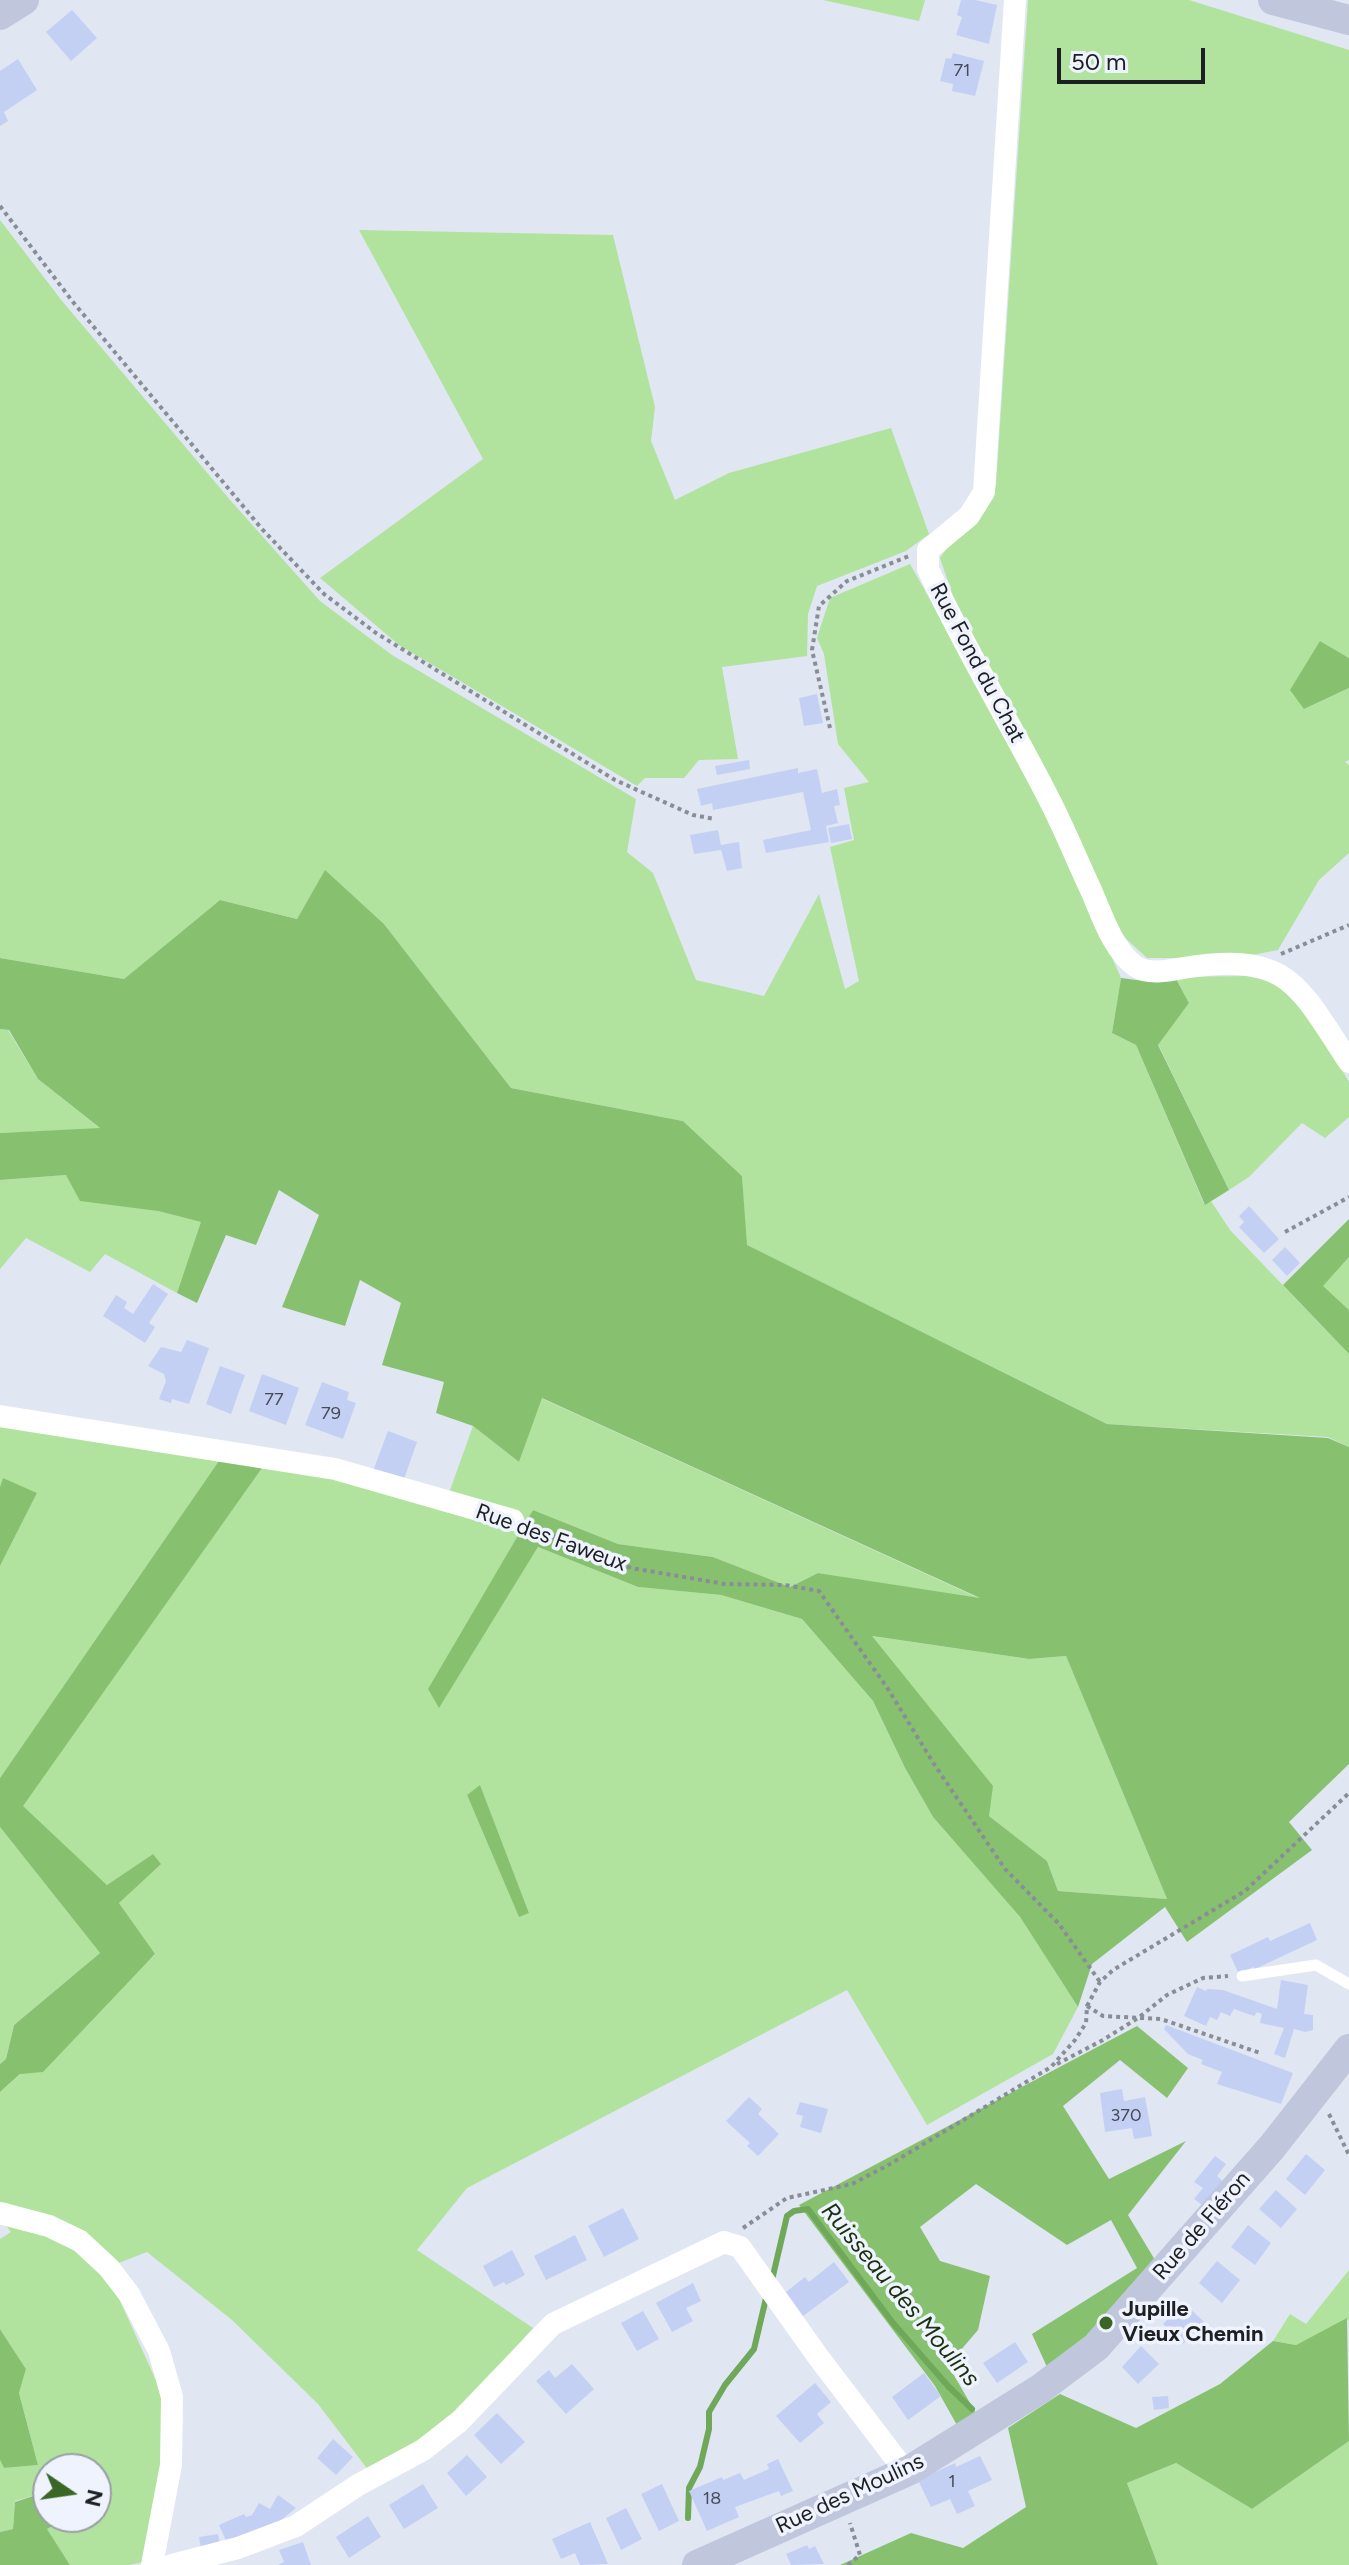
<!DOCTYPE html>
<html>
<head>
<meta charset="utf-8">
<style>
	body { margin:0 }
	#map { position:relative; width:1349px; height:2565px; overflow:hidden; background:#e0e6f2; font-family:Figtree,sans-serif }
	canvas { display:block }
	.north { position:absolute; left:32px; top:2453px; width:80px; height:80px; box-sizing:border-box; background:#eff3fd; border:2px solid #9b9ea6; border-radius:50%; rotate:103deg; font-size:22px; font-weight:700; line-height:32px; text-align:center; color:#1d1f23 }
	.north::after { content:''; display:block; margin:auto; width:28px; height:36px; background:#3a6726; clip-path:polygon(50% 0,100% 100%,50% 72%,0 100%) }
	.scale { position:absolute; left:1057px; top:48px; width:148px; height:36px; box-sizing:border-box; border:4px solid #1d1f23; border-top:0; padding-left:10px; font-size:24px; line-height:28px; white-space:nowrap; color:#1d1f23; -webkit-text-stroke:6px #eff3fd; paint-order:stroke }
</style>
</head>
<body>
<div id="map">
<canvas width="1349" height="2565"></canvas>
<div class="north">N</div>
<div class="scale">50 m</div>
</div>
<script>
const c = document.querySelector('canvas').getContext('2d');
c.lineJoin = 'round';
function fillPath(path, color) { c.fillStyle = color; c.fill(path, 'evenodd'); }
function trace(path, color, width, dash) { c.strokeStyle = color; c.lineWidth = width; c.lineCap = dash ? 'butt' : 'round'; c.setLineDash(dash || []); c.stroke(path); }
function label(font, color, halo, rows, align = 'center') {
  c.font = font + ' Figtree,sans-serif'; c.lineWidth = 7; c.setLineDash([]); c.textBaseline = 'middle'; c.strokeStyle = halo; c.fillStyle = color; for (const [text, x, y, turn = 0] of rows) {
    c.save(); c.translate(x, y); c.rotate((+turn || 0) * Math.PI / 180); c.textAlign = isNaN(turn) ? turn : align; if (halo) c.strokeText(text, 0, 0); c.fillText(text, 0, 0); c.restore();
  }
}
fillPath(new Path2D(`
	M823 0H925L919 21Z
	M1028 0H1189L1349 50V658L1320 641 1304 709 1349 688V760L1345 762 1349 765V853L1319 880 1278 950 1237 958H1147L1123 936 959 614 940 558 952 541 978 517 996 485Z
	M0 220 62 301 231 501 320 601 392 655 636 799 627 852 653 873 696 980 764 996 819 894 845 989 859 981 830 847 854 840 844 788 869 782 838 744 824 654 817 638 830 598 910 564 1042 799 1121 978 1112 1033 1136 1045 1204 1204 1211 1201 1230 1230 1349 1354V1447L1328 1437 1107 1424 746 1245 742 1176 683 1121 511 1088 384 924 325 871 297 919 220 900 124 979 0 958Z
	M359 230 613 235 655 407 651 441 675 500 729 473 891 428 929 534 906 551 817 586 808 614 807 656 722 667 738 759 699 760 684 778H645L637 786 399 645 320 578 483 459Z
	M1246 976 1275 982 1312 1019 1349 1082V1117L1325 1138 1302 1123 1249 1177 1229 1190 1158 1044 1189 1003 1175 977Z
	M0 1029 8 1030 38 1079 101 1129 0 1133Z
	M66 1175 158 1211 202 1222 177 1293 105 1254 90 1272 26 1238 0 1269V1180Z
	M1349 1257V1310L1322 1286Z
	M541 1398 983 1600 818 1573 790 1587 713 1557 618 1544 533 1510 439 1707 538 1547 638 1587 721 1595 802 1619 873 1701 905 1768 933 1817 1020 1917 1078 2007 1053 2054 927 2125 847 1990 467 2188 417 2250 533 2328 453 2418 369 2471 318 2404 232 2320 147 2252 116 2264 0 2206V2092L155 1955 119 1903 153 1854 107 1885 22 1806 267 1461 444 1507 473 1426 519 1462ZM480 1786 529 1913 519 1916 467 1795Z
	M0 1422 223 1455 0 1778V1566L37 1493 3 1479 0 1487Z
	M871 1636 1029 1659 1066 1656 1167 1899 1058 1891 1047 1861 989 1816Z
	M0 1827 100 1953 14 2025 6 2059 0 2064Z
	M0 2218 46 2231 90 2258 116 2292 164 2398 165 2473 145 2562 128 2565H70L46 2528 66 2517H96V2469H48V2491L15 2501 13 2529 0 2532V2460L4 2468 38 2465 19 2393 26 2369 0 2329V2239L11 2232Z
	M1349 2270V2321L1347 2319 1296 2345 1273 2341 1290 2314 1306 2324Z
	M1349 2441V2565H1158L1127 2483 1176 2463 1252 2509Z`), '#b1e39e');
fillPath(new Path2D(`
	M1320 641 1349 658V688L1304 709 1290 690Z
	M325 870 384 924 511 1088 683 1121 742 1176 747 1245 1107 1424 1328 1438 1349 1447V1764L1289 1822 1312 1850 1187 1942 1165 1907 1092 1964 1078 2007 1020 1917 933 1817 905 1768 873 1701 802 1619 721 1595 638 1587 538 1547 439 1708 428 1689 533 1510 618 1544 713 1557 790 1587 818 1573 980 1598 542 1398 519 1462 473 1426 436 1413 444 1382 382 1365 401 1303 360 1280 345 1326 282 1307 319 1215 279 1190 256 1245 226 1235 197 1303 177 1293 201 1222 158 1211 80 1201 66 1175 0 1180V1133L100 1128 38 1079 9 1030 0 1029V958L124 979 220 900 297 919ZM872 1636 1029 1659 1066 1656 1167 1899 1058 1891 1047 1861 989 1816 993 1786Z
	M1175 977 1189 1003 1158 1045 1229 1190 1205 1205 1136 1045 1112 1033 1121 978 1144 981Z
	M1349 1219V1257L1323 1286 1349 1310V1354L1283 1285Z
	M223 1455 267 1461 23 1806 107 1885 153 1854 161 1864 119 1903 155 1954 43 2072 20 2074 0 2092V2064L6 2059 14 2025 100 1953 0 1827V1778Z
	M3 1478 37 1493 0 1566V1487Z
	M480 1785 529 1913 519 1917 467 1795Z
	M1137 2026 1188 2068 1167 2098 1120 2060 1063 2106 1109 2179 1186 2141 1128 2215 1158 2265 1090 2339 1047 2367 1032 2334 1137 2268 1111 2220 1067 2245 976 2184 920 2227 940 2261 990 2276 978 2330 948 2365 977 2415 958 2427 935 2386 799 2205Z
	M1347 2318 1349 2441 1252 2509 1176 2463 1127 2483 1158 2565H840L911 2533 963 2548 1026 2507 1008 2428 1060 2394 1136 2428 1220 2384 1273 2341 1296 2345Z
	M0 2329 26 2369 19 2393 38 2465 4 2468 0 2460Z
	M48 2491V2517L66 2518 47 2529 70 2565H0V2532L13 2529 15 2502Z`), '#87c170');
trace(new Path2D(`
	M772 2280 787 2216 794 2211 808 2209 893 2323 948 2386 972 2409
	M688 2518 689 2488 700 2467 709 2429V2412L725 2385 754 2349 767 2294`), '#6fa858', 6);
fillPath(new Path2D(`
	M961 0H975L997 5 989 44 956 35 962 17 957 15Z
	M72 10 97 38 71 61 46 32Z
	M953 53 984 61 975 96 952 91 953 84 940 81 946 58 951 59Z
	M18 59 37 90 4 112 8 121 0 126V71Z
	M817 694 823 723 804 726 799 698Z
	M749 760 750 769 717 775 715 766Z
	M798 768V773L817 769 822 793 837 789 840 805 834 806 838 823 826 826 829 842 766 853 763 840 811 830 803 792 713 810 712 803 701 806 697 789Z
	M849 824 852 839 831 843 828 828Z
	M718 830 721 845 739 842 742 868 727 871 721 850 694 854 690 835Z
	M1249 1206 1279 1239 1264 1253 1239 1227 1244 1222 1239 1216Z
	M1285 1247 1300 1263 1287 1276 1272 1260Z
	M153 1284 168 1294 149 1323 155 1327 145 1343 103 1316 116 1295 127 1302 124 1308 133 1314Z
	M187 1340 209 1348 189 1404 172 1399 171 1403 159 1399 166 1381 164 1374 148 1366 161 1347 181 1352Z
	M220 1366 245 1375 231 1414 206 1404Z
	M262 1374 299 1388 286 1425 249 1411Z
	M322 1382 349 1392 347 1400 356 1403 343 1439 305 1425Z
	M388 1431 417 1442 403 1482 373 1471Z
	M1310 1923 1317 1940 1255 1969 1253 1967 1239 1974 1230 1955 1268 1937 1270 1941Z
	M1281 1980 1308 1985 1304 2014 1313 2015V2030L1305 2032 1294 2029 1285 2058 1274 2054 1284 2028 1260 2023 1262 2014 1257 2012 1254 2016 1234 2009 1230 2016 1221 2012 1217 2020 1210 2017 1206 2026 1184 2016 1197 1987 1206 1991 1207 1989 1223 1990 1277 2009Z
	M1166 2025 1293 2073 1281 2104 1217 2084 1222 2072 1201 2064 1203 2060 1188 2054 1164 2029Z
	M1122 2089 1124 2101 1145 2097 1152 2136 1134 2139 1132 2128 1105 2132 1100 2093Z
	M749 2097 762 2109 758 2114 779 2134 758 2156 747 2146 750 2143 726 2121Z
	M800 2102 828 2109 821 2133 800 2127 803 2116 796 2114Z
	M1306 2154 1325 2170 1305 2195 1286 2179Z
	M1215 2156 1226 2164 1217 2176 1224 2182 1205 2207 1194 2199 1203 2188 1194 2182Z
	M1276 2190 1297 2209 1281 2228 1259 2209Z
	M623 2208 639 2239 604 2257 588 2226Z
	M1248 2225 1271 2243 1255 2265 1231 2247Z
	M575 2235 587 2260 546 2280 534 2256Z
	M512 2250 525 2275 506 2285 504 2282 494 2287 483 2266Z
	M1217 2261 1240 2280 1222 2303 1199 2283Z
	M834 2262 849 2282 803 2316 786 2292 805 2277 809 2282Z
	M693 2283 701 2301 686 2308 693 2321 672 2332 656 2303Z
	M1184 2303 1204 2322 1183 2344 1163 2324Z
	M643 2311 659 2339 637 2351 621 2323Z
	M1015 2342 1028 2362 997 2383 983 2363Z
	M1141 2346 1159 2364 1138 2384 1122 2367Z
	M572 2364 594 2389 566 2414 536 2381 549 2370 555 2378Z
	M924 2373 941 2396 908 2420 892 2397Z
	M815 2383 831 2402 817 2414 824 2423 800 2443 776 2416Z
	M1168 2396 1169 2408 1154 2410 1152 2397Z
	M497 2413 525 2442 501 2464 474 2435Z
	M333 2439 353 2457 336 2475 317 2458Z
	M467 2455 487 2477 466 2496 447 2473Z
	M980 2456 992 2480 968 2491 975 2506 957 2514 950 2499 931 2507 918 2480 955 2463 956 2467Z
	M778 2459 793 2491 781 2496 779 2491 735 2507 739 2517 707 2531 689 2491 722 2477 723 2480 740 2473 744 2480 769 2469 767 2464Z
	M423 2484 438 2508 404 2529 389 2505Z
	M662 2484 679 2521 659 2531 641 2494Z
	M278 2495 296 2508 265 2533 228 2545 219 2525 244 2514 246 2517 252 2515 259 2503 270 2509Z
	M626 2508 642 2539 621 2550 606 2518Z
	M368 2516 381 2537 349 2558 336 2537Z
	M590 2522 608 2564 580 2565 575 2553 561 2559 552 2539Z
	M218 2534 220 2546 201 2549 199 2537Z
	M303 2542 311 2565H278L284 2562 279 2550Z
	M807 2545 809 2549 815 2546 824 2564 791 2565 786 2554Z`), '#c3d0f3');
trace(new Path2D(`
	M0 206 73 302 184 435 262 529 324 594 376 633 615 780 693 815 714 819
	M830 728 812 650 819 606 847 581 909 556
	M1281 954 1349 925
	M1285 1232 1349 1197
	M531 1527 631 1568 725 1584 785 1585 819 1591 888 1689 934 1764 1005 1869 1059 1924 1100 1982
	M1087 2006 1103 2016 1161 2019 1260 2053
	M1057 2064 1103 2040 1138 2018 1167 1995 1203 1978 1228 1976
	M1329 2114 1349 2155
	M743 2228 787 2198 852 2184 892 2163 1051 2067 1075 2040 1086 2023 1087 2006 1100 1982 1113 1970 1245 1891 1349 1793
	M848 2565 860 2555 850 2523`), '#898d96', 4, [4, 4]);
trace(new Path2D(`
	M1242 1976 1316 1965 1349 1984`), '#fff', 11);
trace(new Path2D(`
	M1015 0 984 492 969 516 928 550V569C964 648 1010 722 1049 799 1064 828 1076 858 1090 888 1101 912 1112 949 1135 966 1148 975 1168 971 1183 968 1287 952 1296 981 1349 1062
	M0 1416 335 1469 513 1520
	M0 2213 49 2226 80 2241 109 2268 129 2294 159 2351 172 2397 171 2465 152 2565
	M172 2565 238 2548 296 2526 358 2485 423 2450 460 2421 553 2324 724 2242 740 2247 819 2358 899 2463 910 2470`), '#fff', 22);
trace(new Path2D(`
	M1273 0 1349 20
	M0 15 24 0
	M697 2565 910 2470 1040 2389 1096 2347 1272 2147 1349 2049`), '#c0c7dc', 30);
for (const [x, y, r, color] of [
	[1106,2323,8,"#3a6726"]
]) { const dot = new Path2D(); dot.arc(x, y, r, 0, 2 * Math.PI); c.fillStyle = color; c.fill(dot); trace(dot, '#eff3fd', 3); }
label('18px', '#464b57', null, [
	["71",962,71],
	["77",274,1400],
	["79",331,1414],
	["370",1126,2116],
	["1",952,2482],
	["18",712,2499]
]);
label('22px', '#1d1f23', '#eff3fd', [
	["Rue Fond du Chat",977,663,62],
	["Rue des Faweux",551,1538,20],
	["Rue de Fléron",1202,2226,-49],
	["Rue des Moulins",850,2494,-25]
]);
label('bold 22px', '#1d1f23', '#eff3fd', [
	["Jupille",1122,2310],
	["Vieux Chemin",1122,2335]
], 'left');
label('italic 24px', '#1a3110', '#eff3fd', [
	["Ruisseau des Moulins",900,2295,50]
]);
</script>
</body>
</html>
